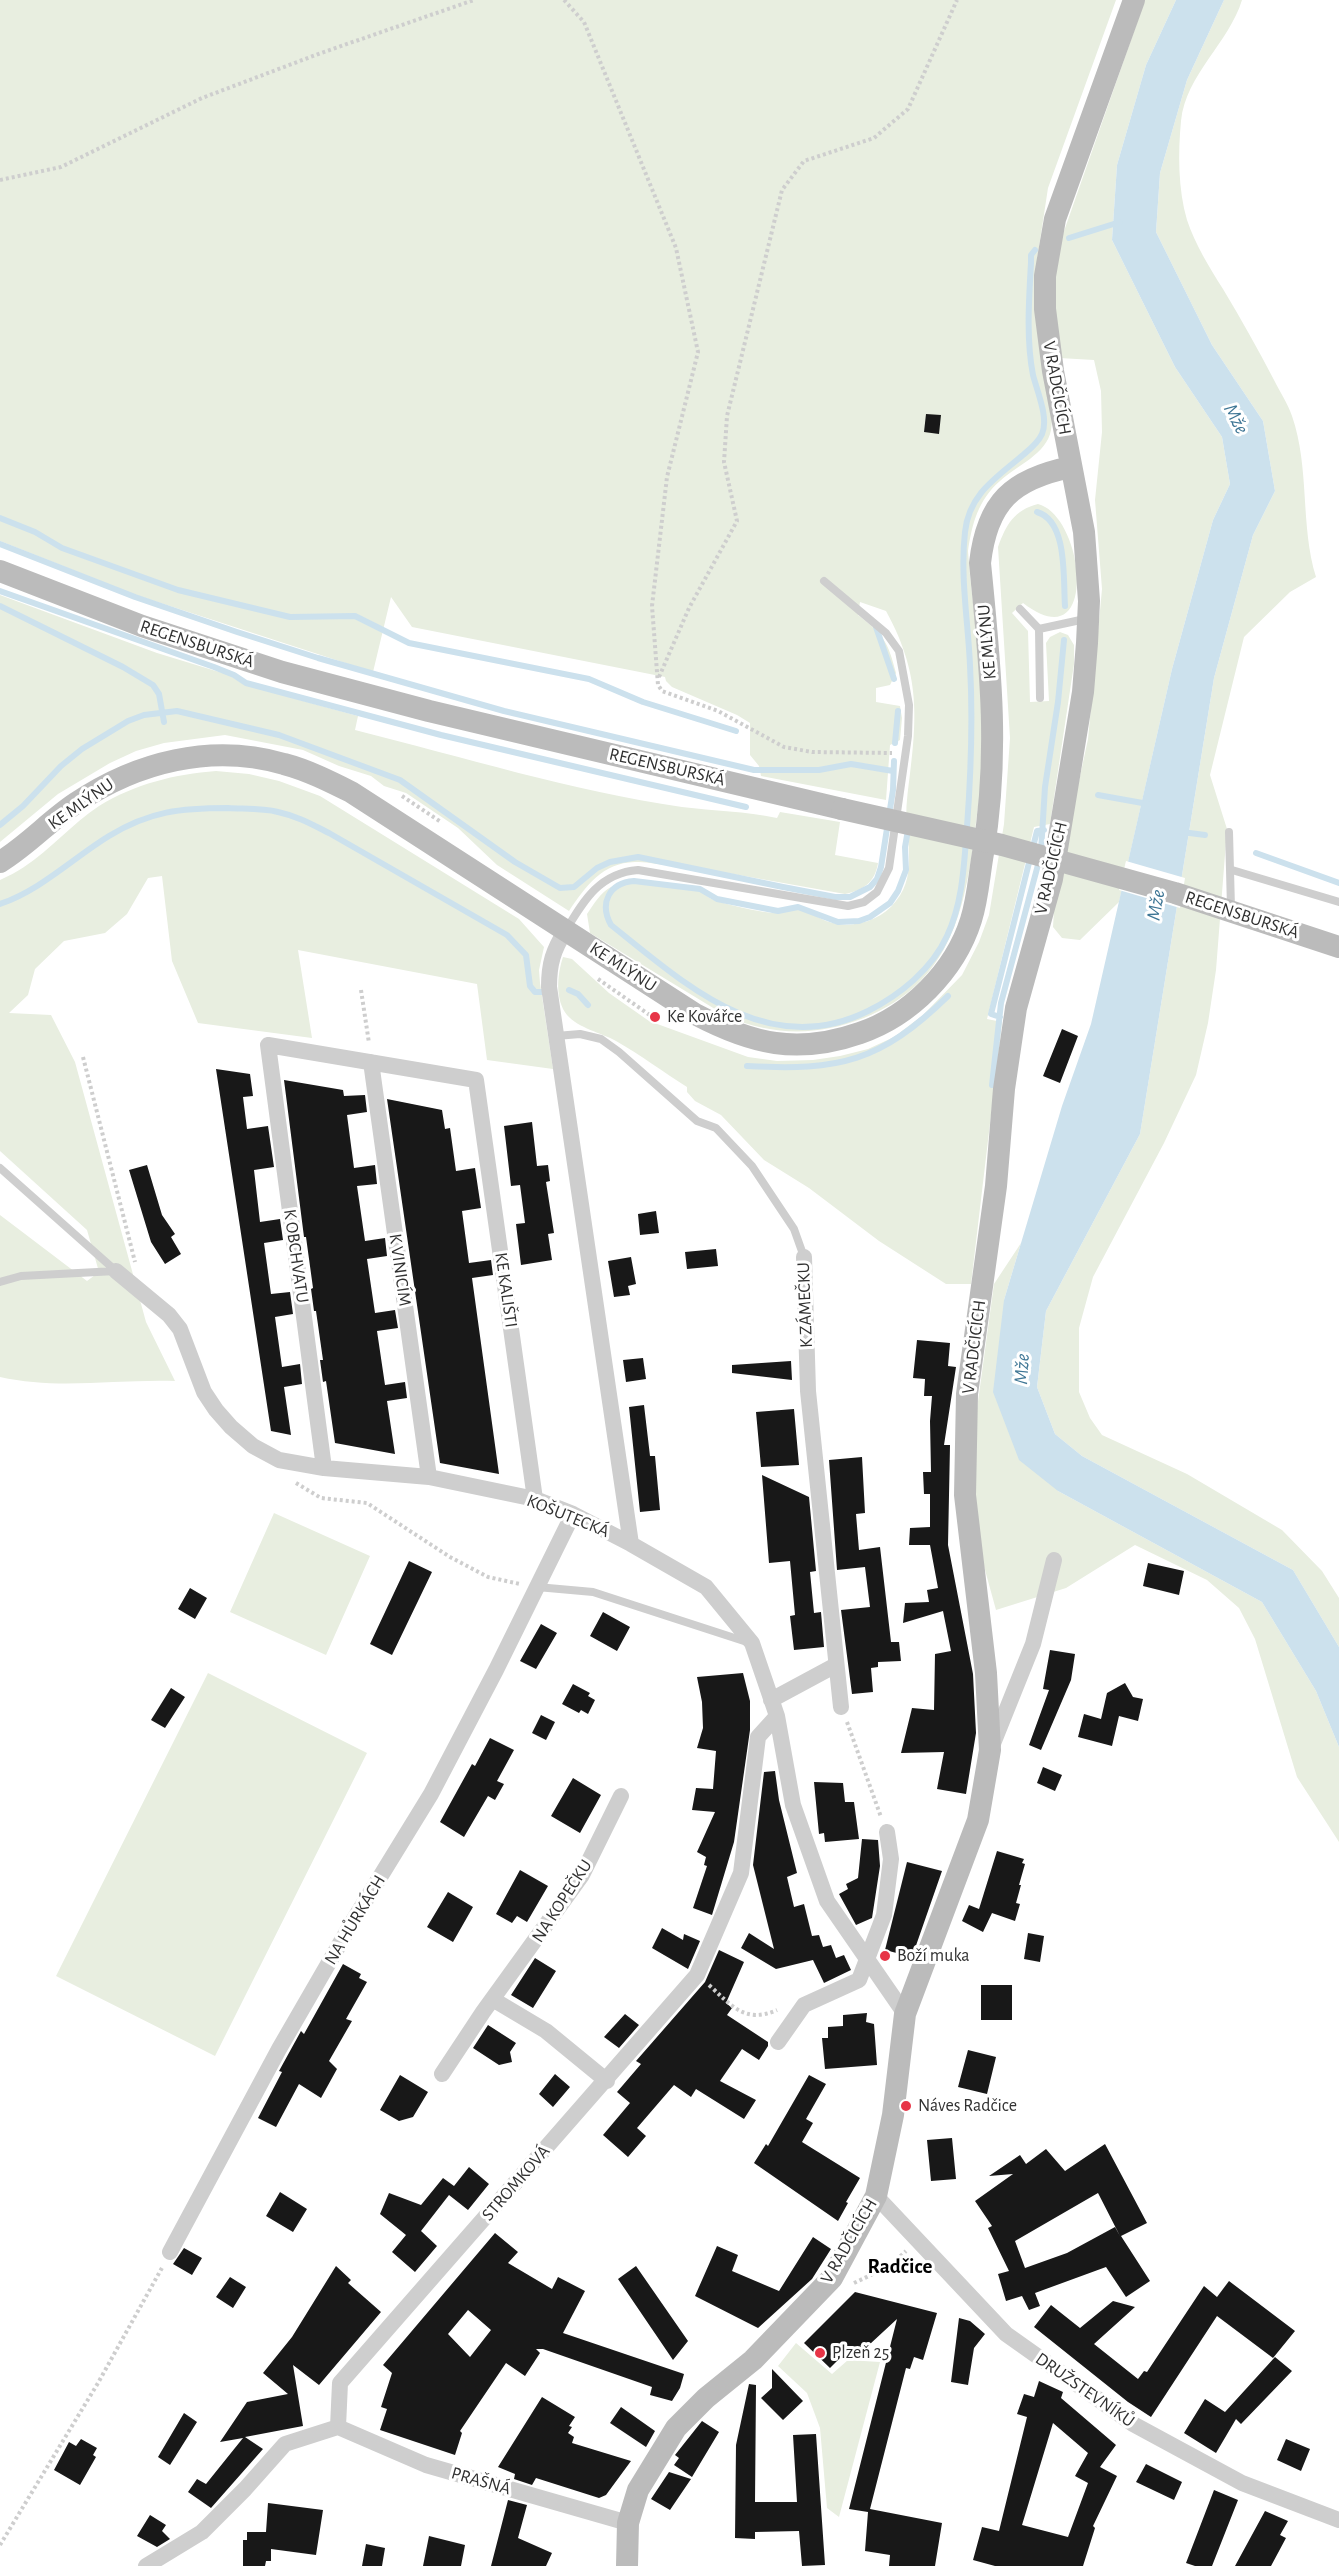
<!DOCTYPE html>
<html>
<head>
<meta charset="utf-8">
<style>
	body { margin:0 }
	canvas { display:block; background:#fff }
</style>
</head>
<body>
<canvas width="1339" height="2566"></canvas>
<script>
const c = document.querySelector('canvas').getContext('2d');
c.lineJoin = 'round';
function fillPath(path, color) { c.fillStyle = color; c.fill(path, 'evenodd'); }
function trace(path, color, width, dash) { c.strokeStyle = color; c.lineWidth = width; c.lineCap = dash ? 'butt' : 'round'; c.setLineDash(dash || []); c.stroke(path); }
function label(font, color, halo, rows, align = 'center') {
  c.font = font + ' "Alegreya Sans",sans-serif'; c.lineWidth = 6; c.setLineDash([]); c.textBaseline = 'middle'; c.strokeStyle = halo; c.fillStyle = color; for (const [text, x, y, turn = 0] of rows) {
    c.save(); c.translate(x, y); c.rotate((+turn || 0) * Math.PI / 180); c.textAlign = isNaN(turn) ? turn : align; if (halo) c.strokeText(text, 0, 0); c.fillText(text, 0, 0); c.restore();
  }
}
fillPath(new Path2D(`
	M0 0H1116L1048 188 1037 260 1036 311 1145 0H1176L1146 65 1117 165 1112 240 1175 367 1222 437 1230 484 1213 520 1172 669 1119 902 1080 940 1062 938 1053 927 1055 893 1088 739 1102 589 1095 500 1102 432 1101 391 1094 360 1042 357C1046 377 1055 410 1051 430 1047 454 1016 466 1000 481 978 500 972 524 968 551 972 609 983 668 985 727 986 758 980 791 976 822 966 906 953 982 864 1018 818 1036 774 1036 728 1017L590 933 587 914C593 905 601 892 611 887 628 880 679 885 697 890 704 892 709 899 716 901 730 905 766 914 779 913 785 913 791 909 797 909 806 909 818 918 826 921 850 930 880 922 896 901 920 872 903 833 907 800 916 725 924 680 886 611L860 602 858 615C884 635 888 642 896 673L890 685 876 688V702L900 706 902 718 900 740 890 745 886 800 761 776 759 766 750 755V723L737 715 672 687 666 681 665 677 412 627 391 597 373 672 136 595 0 541Z
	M1224 0H1242C1229 43 1186 74 1181 121 1178 153 1178 189 1187 220 1195 244 1209 267 1223 289 1241 319 1258 349 1274 380 1280 392 1288 404 1292 416 1310 468 1300 525 1316 577L1290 592 1244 637 1210 775 1227 829 1216 970 1208 1023 1196 1075 1164 1143 1093 1277 1079 1328V1392L1090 1418 1102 1435 1187 1474 1282 1530 1322 1571 1339 1598V1647L1293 1570 1082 1456 1055 1434 1037 1387 1046 1311 1140 1134 1214 678 1253 535 1275 491 1263 421 1212 345 1156 232 1160 173 1187 80Z
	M1038 504C1085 516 1100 662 1023 603L1012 613 1028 631 1030 702 1049 701 1046 643 1050 637 1060 632 1068 635 1074 645V664L1050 824 1034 827 987 1019 1002 1022 971 1284H946L879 1241 809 1188 764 1160 721 1115 695 1101 687 1092V1087C663 1072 641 1055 616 1041 602 1033 578 1028 567 1015 555 1000 557 975 563 957L572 959 609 993 649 1021 748 1057 777 1061 813 1060 840 1056 868 1049 894 1037 923 1015 962 975 979 942 989 915 1004 824 1010 738 998 547C1006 525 1014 510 1038 504Z
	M0 595 157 653 229 675 245 685 358 716 355 730C463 757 572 791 682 807 714 811 745 811 777 818L780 812 840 822 835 855 878 863C875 882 864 890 845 894L677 864C661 867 651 861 635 862 602 863 586 886 569 911L497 865 458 828 406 793 384 786 371 776 339 766 303 750 225 735 164 743 136 751 110 763 58 794 0 842Z
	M216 771 249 774 279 781 320 796 519 919 544 947 539 970 540 983 553 1069 487 1060 477 984 298 950 312 1038 198 1023 172 961 162 876 148 878 127 914 105 933 64 941 35 969 28 995 9 1013 51 1015 75 1062 146 1322 175 1381C117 1379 57 1390 0 1377V1215L87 1281 99 1272 87 1230 0 1151V880C8 876 17 872 24 867 51 849 72 824 99 806 135 784 175 774 216 771Z
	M1021 1243 1004 1300 1058 1491 1262 1602 1316 1691 1339 1747V1842L1297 1777 1255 1639 1239 1608 1207 1580 1135 1545 1066 1588 996 1610 965 1497 994 1284Z
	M274 1513 370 1556 326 1655 230 1612Z
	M208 1673 367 1753 215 2056 56 1976Z
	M796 2343 832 2374 848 2360 880 2362 839 2517 827 2508 820 2428 807 2393 778 2366Z`), '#e8eee0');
fillPath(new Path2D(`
	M1176 0H1224L1187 80 1160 173 1156 232 1212 345 1263 421 1275 491 1253 535 1214 678 1140 1134 1046 1311 1037 1387 1055 1434 1082 1456 1293 1570 1339 1647V1747L1316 1691 1262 1602 1058 1491 1019 1460 993 1392 1004 1300 1062 1106 1091 1024 1172 669 1213 520 1230 484 1222 437 1175 367 1112 240 1117 165 1146 65Z`), '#cce1ed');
fillPath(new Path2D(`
	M1126 861 1185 878 1180 908 1119 890Z`), '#fff');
trace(new Path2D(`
	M1069 238 1120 222
	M1037 512C1068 521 1063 579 1065 606
	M0 518 35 532 62 548 178 590 290 617 355 616 409 643 589 679 643 702 736 731
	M0 544 135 597 237 632 318 658 504 711 754 770H819L851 764 893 771
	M0 591 214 667 234 675 246 683 441 735 746 807
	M0 606 123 667 153 685 159 694 164 722
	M876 627 894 679
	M895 743 898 711
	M1098 795 1148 804
	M0 825 23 806 61 766 82 749 128 721 144 715 177 711 279 735 400 780 515 862 560 888 574 887 597 868 610 862 638 857 783 887 835 897H850L870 887 877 879 881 867 893 790 894 761
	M908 830 905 847 906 870 898 891 890 903 870 917 859 921 838 922 798 907 778 911 717 899 700 889 634 881C609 883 599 903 611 925 685 984 767 1061 868 1011 900 995 932 969 947 936 963 902 964 864 967 827 971 773 973 719 970 665 968 621 960 576 965 532 969 494 996 478 1023 455 1030 449 1038 443 1042 434 1049 418 1037 391 1033 375 1026 339 1029 299 1031 263V255L1035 250
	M1182 832 1205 835
	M1041 851 1045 787 1058 702 1064 640
	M1256 853 1339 883
	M0 904C41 890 73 858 109 836 150 811 181 808 228 808 244 809 263 808 278 812 297 816 313 825 329 833L507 935 526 955 530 986 535 992H542
	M569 990 578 994 588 1005
	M1000 1017 991 1014 1037 831 1044 830
	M747 1066C840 1071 880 1062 948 996
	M992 1085 1001 1003 1039 861`), '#cce1ed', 6);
fillPath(new Path2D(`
	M926 414 941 415 939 434 924 432Z
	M1062 1029 1078 1036 1060 1083 1043 1076Z
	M216 1069 250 1074 253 1096 243 1097 247 1129 268 1126 274 1167 254 1170 260 1222 280 1219 283 1240 264 1243 271 1294 290 1292 293 1314 275 1317 282 1367 300 1364 302 1384 284 1387 291 1435 271 1431Z
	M284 1080 343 1090 344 1096 365 1095 367 1112 347 1115 354 1168 375 1165 377 1184 357 1186 365 1241 385 1238 387 1256 367 1259 375 1313 395 1310 398 1328 377 1331 385 1385 405 1382 407 1398 387 1401 395 1454 335 1443 326 1381 323 1382 320 1360H323L316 1311H314L311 1289 313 1288 306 1237H304Z
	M387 1099 442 1110 445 1129 450 1128 456 1171 475 1168 481 1208 462 1211 469 1263 491 1260 493 1275 472 1278 499 1474 440 1463Z
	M532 1122 537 1166 548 1165 550 1181 546 1182 554 1233 548 1234 552 1260 521 1265 516 1224 525 1223 520 1185 511 1186 504 1126Z
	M147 1165 162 1215 175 1234 171 1237 181 1254 165 1264 151 1242 129 1170Z
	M656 1211 659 1233 640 1235 638 1214Z
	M716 1249 718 1266 687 1269 685 1252Z
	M631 1257 636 1284 628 1286 630 1295 614 1297 608 1261Z
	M917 1340 950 1343 948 1366 956 1367 944 1445H950L948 1545 973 1674 976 1733 966 1794 937 1789 944 1752 901 1753 912 1708 934 1710 935 1654 951 1651 943 1611 903 1623 905 1603 929 1602 927 1590 938 1588 930 1545H909L910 1528 930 1527V1494H924L923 1472H931L930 1421 932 1396H924L925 1379 913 1378Z
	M643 1358 646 1379 626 1382 623 1360Z
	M791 1361 792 1380 732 1373V1365Z
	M644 1405 650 1456H655L660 1510 640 1512 629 1407Z
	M794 1409 799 1465 761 1467 756 1412Z
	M862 1457 865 1513 856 1514 859 1550 880 1547 891 1642H899L901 1661 878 1662V1667L871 1668 873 1692 852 1694 841 1610 870 1607 865 1567 837 1570 829 1460Z
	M762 1475 809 1497 816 1571 810 1572 814 1613 821 1612 824 1647 794 1650 790 1616 795 1615 790 1561 769 1563Z
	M409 1561 432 1572 392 1655 370 1644Z
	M1148 1563 1184 1571 1179 1595 1143 1586Z
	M190 1588 207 1598 195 1619 178 1609Z
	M603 1612 630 1627 617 1651 590 1636Z
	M541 1624 557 1633 536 1669 520 1661Z
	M1050 1650 1075 1654 1071 1680 1041 1750 1029 1745 1049 1690 1043 1689Z
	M743 1673 750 1701V1730L734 1842 712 1915 693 1908 707 1866 704 1865 706 1857 697 1852 715 1812 692 1810 696 1788 713 1789 716 1751 697 1748 703 1728 702 1702 697 1677Z
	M1125 1683 1133 1697 1143 1699 1138 1721 1119 1716 1112 1746 1078 1737 1084 1714 1101 1719 1107 1693Z
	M573 1684 590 1693 588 1696 595 1700 588 1714 581 1710 579 1713 562 1704Z
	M171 1688 185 1697 165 1728 151 1720Z
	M541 1715 555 1722 546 1740 532 1733Z
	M490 1738 514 1750 497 1781 504 1784 495 1800 488 1796 464 1837 440 1822 472 1764 475 1766Z
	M1043 1767 1062 1775 1055 1791 1037 1783Z
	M775 1771 779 1800 797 1873 787 1877 794 1907 804 1904 812 1936 819 1935 823 1947 831 1945 836 1958 844 1955 851 1970 824 1983 813 1960 776 1969 741 1948 749 1933 774 1949 753 1865 764 1772Z
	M573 1778 601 1795 580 1833 551 1816Z
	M814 1782 843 1783 845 1802H854L859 1839 825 1842 824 1833 819 1834Z
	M862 1839 878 1840 880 1866 872 1918 856 1925 839 1894 848 1889 846 1884 858 1878Z
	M997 1851 1024 1859 1022 1863 1025 1864 1019 1885H1021L1016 1903 1020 1904 1015 1921 992 1913 983 1932 962 1921 969 1905 979 1909Z
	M907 1862 942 1871 912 1957 885 1950Z
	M520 1870 548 1886 527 1922 517 1916 512 1923 496 1914Z
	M448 1892 473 1907 453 1942 427 1927Z
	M662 1928 683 1940 684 1934 700 1941 688 1969 652 1948Z
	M1028 1933 1044 1936 1040 1962 1024 1959Z
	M719 1950 744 1962 726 2003 732 2008 727 2015 768 2042V2046L759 2060 742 2049 720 2081 756 2100 744 2119 696 2089 691 2097 674 2085 637 2128 646 2136 628 2157 603 2135 630 2103 617 2092 641 2064 636 2061 705 1982Z
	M535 1958 556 1971 533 2008 511 1995Z
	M343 1964 361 1974 359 1978 367 1982 346 2019 352 2021 329 2061 337 2069 321 2098 299 2084 276 2127 258 2118 282 2072 279 2071 301 2031 304 2034Z
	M981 1985H1012V2020H981Z
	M867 2013 866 2022 874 2024 877 2065 825 2069 822 2038H828V2027L843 2026V2015Z
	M625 2014 639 2025 619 2048 604 2037Z
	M488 2025 516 2043 510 2052 512 2062 499 2065 473 2048Z
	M968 2050 996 2057 987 2094 958 2087Z
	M555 2074 570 2087 553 2107 539 2094Z
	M400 2075 428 2092 413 2117 399 2121 380 2110Z
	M809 2075 826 2084 806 2119 813 2123 802 2142 860 2178 846 2202 848 2203 838 2221 754 2163 766 2144 768 2146Z
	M952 2138 956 2179 931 2181 927 2140Z
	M1105 2144 1147 2223 1121 2236 1150 2281 1126 2297 1106 2267 1035 2293 1040 2306 1029 2310 1022 2296 1006 2301 998 2274 1009 2271 988 2228 992 2226 975 2201 1013 2174 989 2176 1020 2155 1026 2164 1046 2149 1065 2171ZM1098 2193 1120 2236 1115 2227 1067 2253 1025 2268 1015 2241Z
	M469 2167 489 2184 468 2210 449 2195 421 2231 437 2246 415 2272 392 2252 406 2235 380 2214 389 2193 421 2205 443 2178 454 2186Z
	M280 2192 307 2209 293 2232 266 2216Z
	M495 2233 518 2252 508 2263 552 2289 558 2277 585 2291 563 2333 684 2374 680 2388 672 2401 650 2395 652 2387 543 2349H536L540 2353 525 2376 506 2363 460 2431 462 2433 455 2455 380 2430 387 2409 381 2407 392 2373 383 2365ZM468 2310 491 2330 470 2357 448 2334Z
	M813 2237 831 2249 812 2279 758 2328 695 2296 717 2246 738 2255 732 2271 779 2291Z
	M184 2248 202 2258 192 2275 173 2264Z
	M336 2266 351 2280 348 2283 381 2312 319 2385 293 2365 303 2426 245 2437 263 2449 211 2508 188 2492 197 2479 206 2484 243 2438 220 2442 247 2402 288 2394 263 2373 292 2337Z
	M636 2266 688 2341 673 2360 618 2279Z
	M230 2277 246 2287 233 2308 216 2297Z
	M1229 2281 1295 2331 1273 2358 1217 2316 1151 2417 1128 2402 1034 2327 1051 2305 1080 2328 1113 2301 1135 2307 1094 2344 1138 2379 1144 2371 1147 2372 1204 2286 1217 2297Z
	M855 2292 937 2313 923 2360 914 2357 910 2369 906 2368 870 2509 942 2523 935 2566H889L890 2555 865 2551 868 2512 849 2509 897 2319 856 2357 850 2348 830 2368 804 2343Z
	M959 2318 970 2321 985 2334 974 2348 968 2385 951 2382Z
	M1275 2357 1292 2371 1241 2424 1236 2419 1216 2453 1184 2433 1205 2399 1225 2412Z
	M772 2369 803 2401 783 2420 761 2398 772 2388Z
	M1039 2381 1063 2392 1061 2398 1116 2445 1100 2467 1117 2476 1093 2526 1095 2528 1083 2566H995L973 2560 982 2527 999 2531 1027 2417 1017 2414 1024 2394 1034 2397ZM1053 2423 1088 2453 1075 2476 1088 2483 1068 2537 1022 2525Z
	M749 2384 756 2385 755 2502H797L793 2435 816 2434 825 2565 802 2566 799 2531 755 2532V2539L735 2538 736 2445Z
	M542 2397 575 2417 569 2426 572 2427 568 2433 574 2437 572 2443 631 2461 606 2495 599 2498 536 2478 532 2485 514 2479 515 2474 498 2467Z
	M621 2407 655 2431 646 2447 610 2423Z
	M184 2413 197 2422 170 2465 158 2457Z
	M702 2421 719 2432 692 2477 674 2465 679 2458 675 2455Z
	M81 2439 97 2448 93 2455 96 2457 80 2485 54 2470 69 2442 76 2446Z
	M1286 2439 1310 2449 1301 2471 1277 2460Z
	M1146 2464 1182 2482 1174 2500 1136 2482Z
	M669 2472 691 2479 670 2510 651 2499Z
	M1214 2490 1238 2500 1212 2566H1195L1186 2563Z
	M508 2500 527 2505 518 2538 552 2553 546 2566H491Z
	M268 2503 323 2510 316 2555 271 2549V2561H266L265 2566H243V2540H247V2532H266Z
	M1265 2511 1288 2521 1280 2535 1286 2538 1271 2566H1235Z
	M150 2515 166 2525 162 2531 170 2539 157 2547 137 2536Z
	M429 2536 465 2545 461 2566H423Z
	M366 2544 385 2548 382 2566H362Z`), '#181818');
trace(new Path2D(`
	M564 0 584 22 676 248 698 352 667 477 652 606 658 685 662 691 718 711 784 747 812 752 892 753
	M0 180 61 167 202 98 321 53 474 0
	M659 677 689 608 737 521 724 462 727 416 782 190 804 161 874 138 908 109 957 0
	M402 796 441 822
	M598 979 654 1018
	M361 990 369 1043
	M83 1057 135 1262
	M296 1483 321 1498 367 1503 450 1557 488 1577 520 1584
	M847 1722 881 1817
	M709 1985C732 2006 745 2024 777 2010
	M854 2283 890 2266 906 2251
	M0 2545 98 2383 163 2266`), '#cecece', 4, [3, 3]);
trace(new Path2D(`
	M1020 609 1039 629
	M1040 698 1039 629 1085 619
	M1229 832 1231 908
	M1232 870 1339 902
	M566 930C584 900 600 873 638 870L848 906 864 902 877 892 889 868 908 736 909 705 899 651 886 633 824 581
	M556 1036 580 1034 601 1039 619 1052 697 1121 716 1128 752 1166 794 1229 804 1257
	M0 1168 116 1271
	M0 1282 21 1276 116 1271
	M537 1587 593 1592 747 1642`), '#cecece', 8);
trace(new Path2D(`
	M566 930C553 950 549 964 549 987L631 1544
	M371 1062 429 1477
	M804 1257 808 1391 841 1707
	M116 1271 169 1315 180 1329 204 1392 216 1410 231 1427 253 1446 279 1460 324 1468 429 1477 535 1499 573 1514 631 1544 706 1587 752 1643 777 1716 793 1805 827 1901 905 2014
	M324 1468 268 1045 476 1080 535 1499
	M771 1700 836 1665
	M992 1746 1033 1644 1054 1560
	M494 2000 546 2031 607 2081
	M778 2042 804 2005 859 1980 884 1915 891 1859 887 1832
	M442 2074 483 2012 582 1875 621 1796
	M876 2196 1006 2334 1133 2424 1242 2483 1339 2520
	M170 2252 279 2049 353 1921 431 1794 496 1670 573 1514
	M338 2427 426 2465 628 2523
	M146 2566 202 2532 245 2489 285 2444 338 2427 340 2383 697 1975 741 1873 758 1737 777 1716`), '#cecece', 16);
trace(new Path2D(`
	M0 571 142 626 282 672 429 711 842 809
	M0 862C28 845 49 821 76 803 137 762 211 743 284 764 307 770 329 781 351 792L695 1014C752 1044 797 1055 860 1033 910 1016 955 971 971 920 978 898 979 876 983 853 1000 753 990 664 980 563 987 502 1012 479 1071 467
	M627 2566 628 2523 638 2490 676 2428 706 2398 753 2360 832 2278 876 2196 893 2115 905 2014 978 1820 990 1750 986 1673 965 1495 967 1394 996 1186 1004 1089 1016 1008 1052 879 1083 692 1087 643 1089 601 1084 532 1053 371 1045 309V276L1055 219 1134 0`), '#bbb', 22);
trace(new Path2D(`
	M842 809 1002 845 1175 893 1339 947`), '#bbb', 22);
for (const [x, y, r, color] of [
	[655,1017,6,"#e73547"],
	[885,1956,6,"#e73547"],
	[906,2106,6,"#e73547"],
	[820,2353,6,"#e73547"]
]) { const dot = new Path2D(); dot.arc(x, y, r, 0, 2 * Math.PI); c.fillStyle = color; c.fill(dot); trace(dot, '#fff', 2); }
label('18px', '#313131', '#fff', [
	["V RADČICÍCH",1057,388,80],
	["KE MLÝNU",987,642,-95],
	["REGENSBURSKÁ",197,644,18],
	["REGENSBURSKÁ",667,767,13],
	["KE MLÝNU",81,804,-35],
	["V RADČICÍCH",1051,868,-77],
	["REGENSBURSKÁ",1242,915,18],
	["KE MLÝNU",623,967,33],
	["K OBCHVATU",296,1256,82],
	["K VINICÍM",400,1270,82],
	["KE KALIŠTI",506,1290,82],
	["K ZÁMEČKU",805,1305,-92],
	["V RADČICÍCH",974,1347,-83],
	["KOŠUTECKÁ",568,1516,22],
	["NA KOPEČKU",562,1901,-57],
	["NA HŮRKÁCH",355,1920,-59],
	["STROMKOVÁ",516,2183,-49],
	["V RADČICÍCH",849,2241,-60],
	["DRUŽSTEVNÍKŮ",1085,2390,35],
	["PRAŠNÁ",481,2481,16]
]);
label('18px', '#313131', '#fff', [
	["Ke Kovářce",667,1017],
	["Boží muka",897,1956],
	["Náves Radčice",918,2106],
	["Plzeň 25",832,2353]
], 'left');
label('italic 20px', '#3e7695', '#fff', [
	["Mže",1236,419,62],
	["Mže",1156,905,-80],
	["Mže",1022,1369,-86]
]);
label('bold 21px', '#000', '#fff', [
	["Radčice",900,2267]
]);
</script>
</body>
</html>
